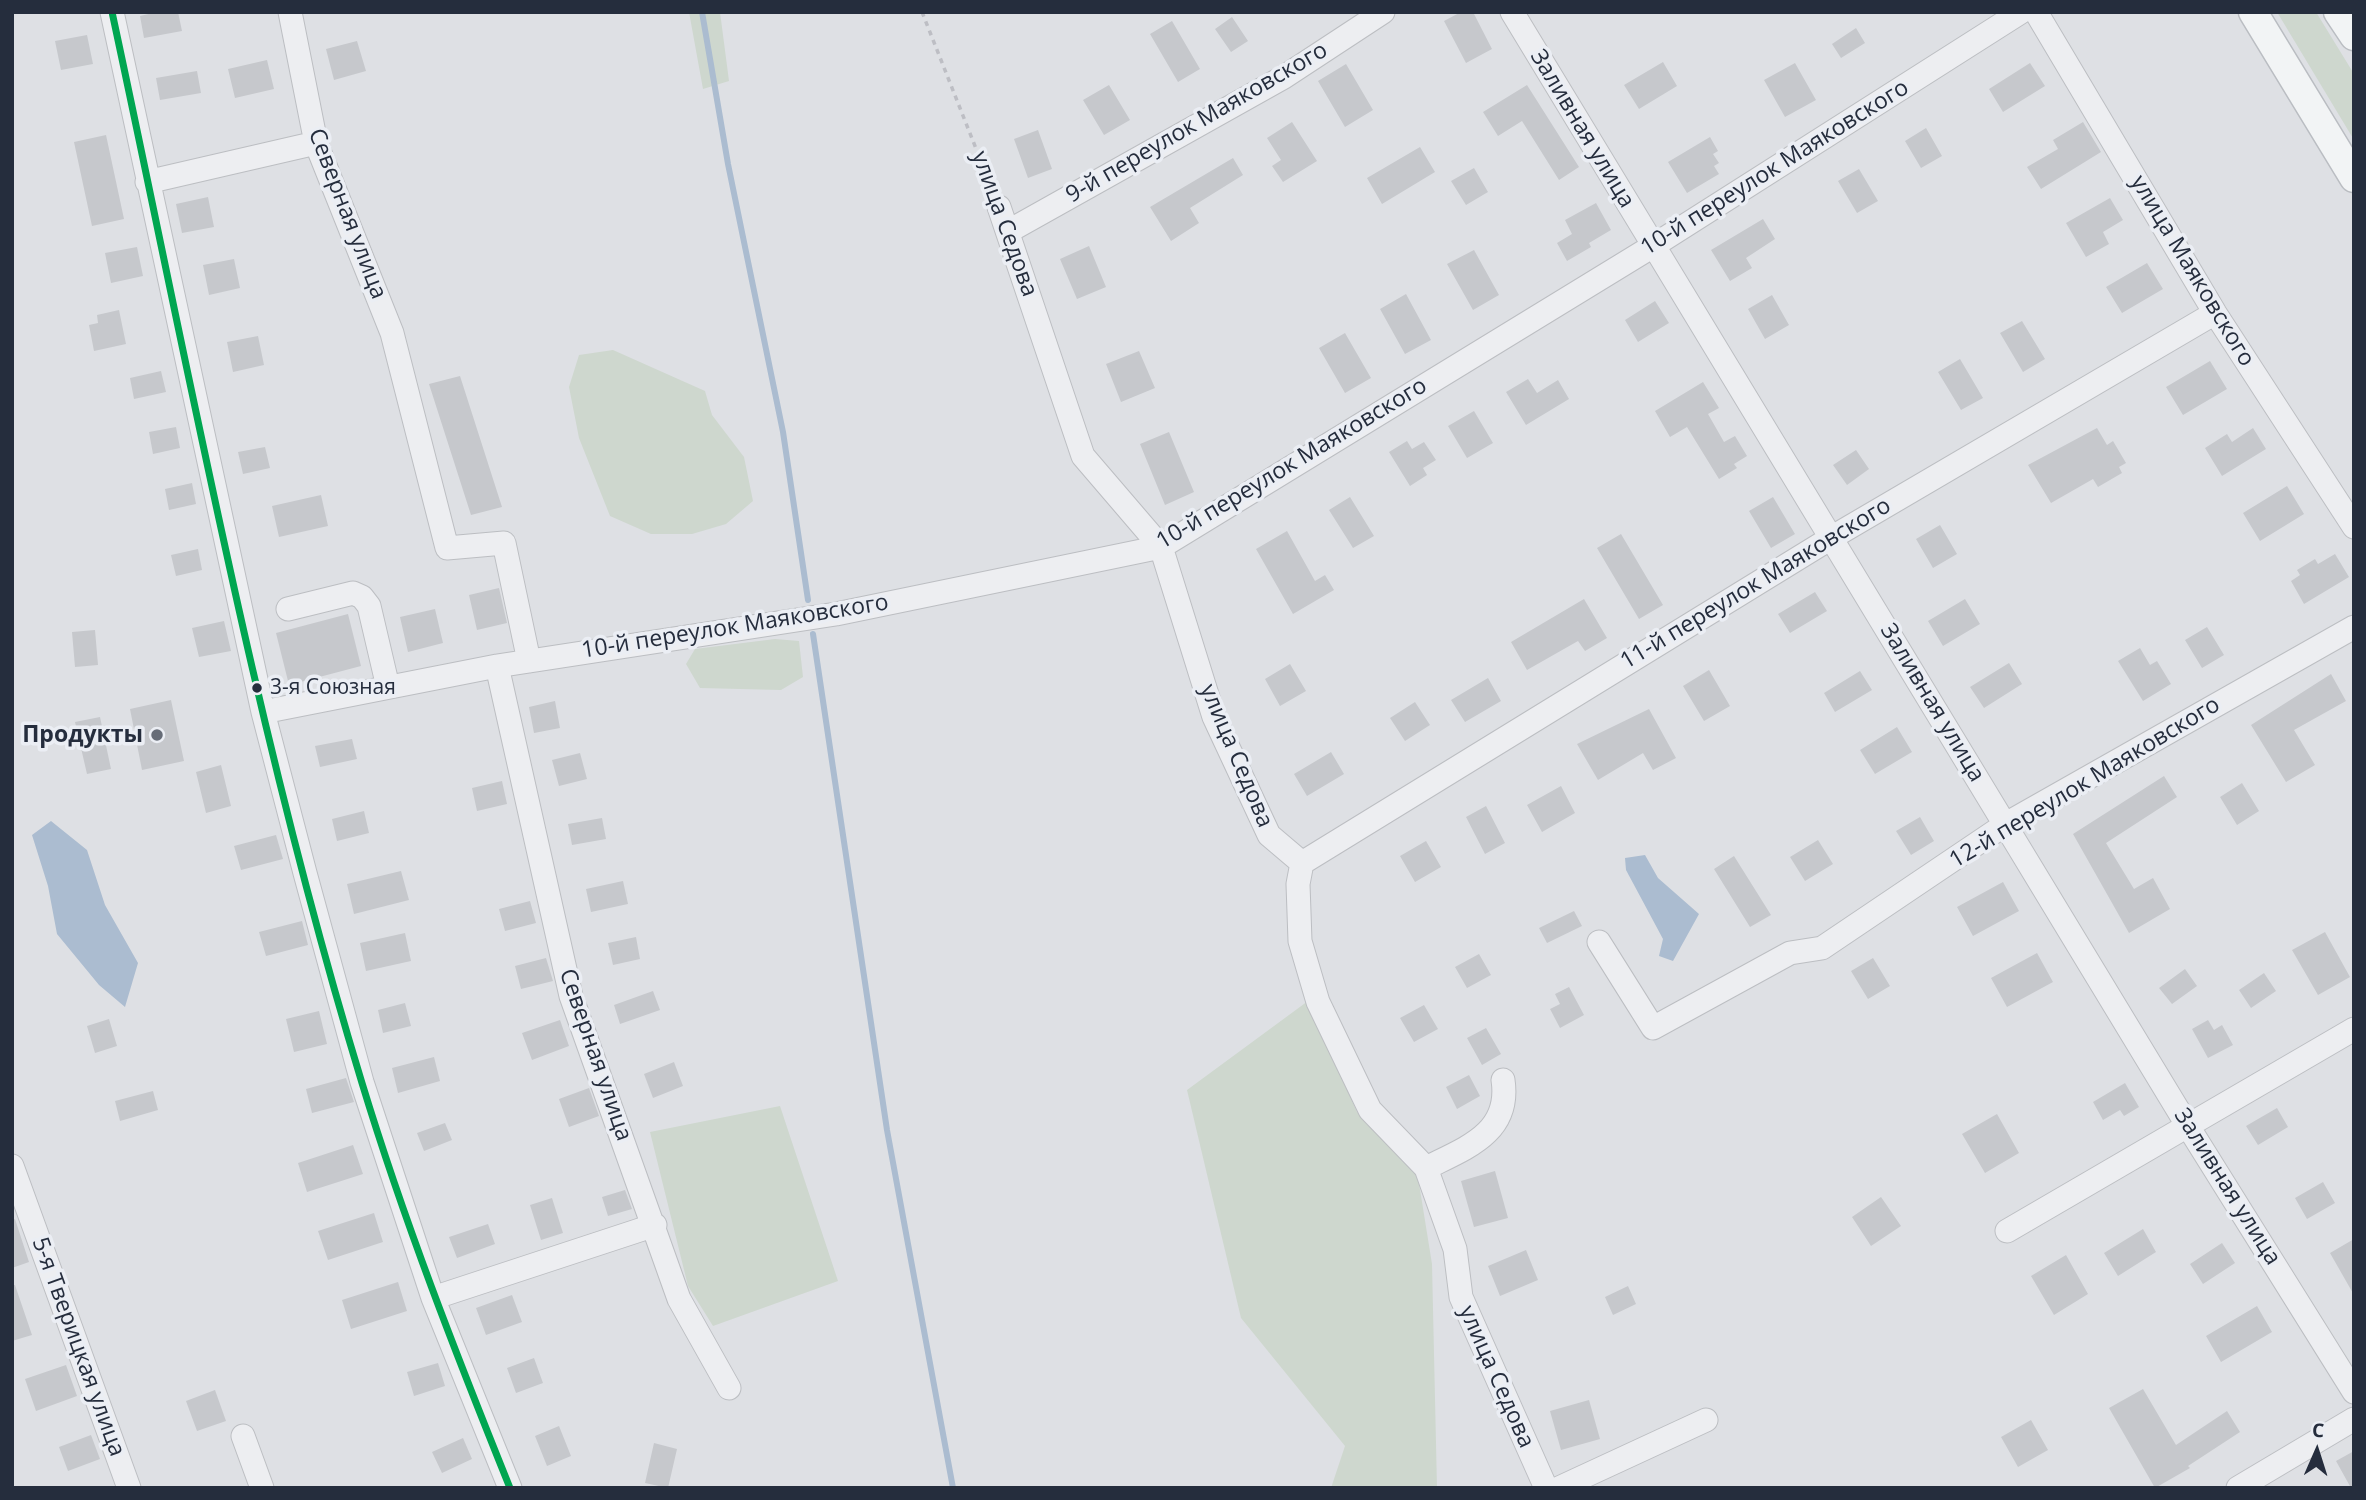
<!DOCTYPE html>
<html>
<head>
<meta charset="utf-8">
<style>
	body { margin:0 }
	#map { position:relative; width:2366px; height:1500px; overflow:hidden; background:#dee0e4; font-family:"Open Sans",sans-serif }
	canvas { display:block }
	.frame { position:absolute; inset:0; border:14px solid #252d3d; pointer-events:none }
	.north { position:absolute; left:2282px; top:1416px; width:70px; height:70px; -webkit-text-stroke:5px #ebeef4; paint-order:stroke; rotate:3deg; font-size:19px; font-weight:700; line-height:28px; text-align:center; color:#252d3d }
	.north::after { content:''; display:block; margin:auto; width:24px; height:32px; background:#252d3d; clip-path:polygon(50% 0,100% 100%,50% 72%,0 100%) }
</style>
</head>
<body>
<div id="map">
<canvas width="2366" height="1500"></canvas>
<div class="frame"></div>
<div class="north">С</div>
</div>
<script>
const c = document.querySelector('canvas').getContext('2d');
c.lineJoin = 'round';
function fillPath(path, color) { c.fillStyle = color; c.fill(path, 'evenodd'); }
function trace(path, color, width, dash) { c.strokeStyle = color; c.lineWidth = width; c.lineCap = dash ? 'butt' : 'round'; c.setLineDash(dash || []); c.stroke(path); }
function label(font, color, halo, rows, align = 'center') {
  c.font = font + ' "Open Sans",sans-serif'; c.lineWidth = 7; c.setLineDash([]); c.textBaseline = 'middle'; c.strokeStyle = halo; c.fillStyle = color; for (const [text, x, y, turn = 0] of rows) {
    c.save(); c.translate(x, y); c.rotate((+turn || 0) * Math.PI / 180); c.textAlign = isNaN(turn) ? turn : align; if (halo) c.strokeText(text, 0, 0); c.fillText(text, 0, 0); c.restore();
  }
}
fillPath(new Path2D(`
	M689 12H720L729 81 703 89Z
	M2277 12H2316L2354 74V140Z
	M613 350 705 391 712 415 744 457 753 501 726 524 692 534H651L610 516 579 438 569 387 579 355Z
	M775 639 799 641 803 677 781 690 700 688 686 664 695 649Z
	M1308 1001 1357 1112 1417 1171 1432 1264 1437 1488H1331L1345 1446 1241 1318 1187 1090Z
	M780 1106 838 1281 713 1326 688 1286 650 1132Z`), '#ced7ce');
fillPath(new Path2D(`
	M51 821 87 850 105 905 138 963 125 1007 99 985 57 934 48 886 32 835Z
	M1645 855 1658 878 1699 914 1673 961 1659 956 1663 939 1626 870 1625 858Z`), '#abbcd0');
trace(new Path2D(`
	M702 12 728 164 783 432 808 600
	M813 634 887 1130 953 1488`), '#abbcd0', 6);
fillPath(new Path2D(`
	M157 12H178L182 31 144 38 140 16Z
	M1461 12H1473L1492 49 1466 63 1444 21Z
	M1232 17 1248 41 1231 52 1215 29Z
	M1172 21 1200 69 1178 82 1150 34Z
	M1856 28 1865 43 1841 58 1832 44Z
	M87 35 93 64 61 70 55 41Z
	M357 41 366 71 334 80 326 49Z
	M267 60 274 89 235 98 228 69Z
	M1663 62 1677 86 1639 109 1624 85Z
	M1795 63 1816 100 1785 117 1764 80Z
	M2030 63 2045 86 2003 112 1989 89Z
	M1346 64 1373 110 1345 127 1318 81Z
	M197 71 201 93 160 100 156 78Z
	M1109 85 1130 120 1104 135 1083 100Z
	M1527 85 1579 167 1559 180 1522 121 1498 136 1483 112Z
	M1292 122 1317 161 1283 182 1272 166 1281 160 1267 138Z
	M2083 122 2101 152 2041 189 2027 167 2058 149 2053 140Z
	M1926 128 1942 156 1921 168 1905 141Z
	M1038 130 1052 169 1028 178 1014 139Z
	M106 135 124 219 92 226 74 142Z
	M1710 137 1718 151 1713 154 1719 163 1714 166 1719 174 1687 193 1668 162Z
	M1420 147 1435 172 1382 204 1367 178Z
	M1233 158 1243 175 1190 208 1199 223 1171 241 1150 207Z
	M1474 168 1488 192 1466 205 1451 181Z
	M1859 169 1878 201 1857 213 1838 181Z
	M208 197 214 227 182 233 176 204Z
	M2110 198 2123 220 2103 232 2109 244 2086 257 2066 223Z
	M1596 203 1611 230 1589 243 1591 247 1567 261 1557 243 1572 234 1565 220Z
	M1763 219 1775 239 1746 258 1752 268 1730 281 1711 250Z
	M1089 246 1106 287 1077 299 1060 259Z
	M137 247 143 276 111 283 105 253Z
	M1474 250 1499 295 1473 310 1447 264Z
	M234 259 240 288 209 295 203 265Z
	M2147 263 2163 289 2122 313 2106 287Z
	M1406 294 1431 340 1405 354 1380 309Z
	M1772 295 1789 325 1765 339 1748 309Z
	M1655 301 1669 323 1638 342 1625 320Z
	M119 310 126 344 94 351 89 325 98 323 97 315Z
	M2022 321 2045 359 2023 372 2000 333Z
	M1345 333 1371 378 1345 393 1319 348Z
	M258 336 264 365 233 372 227 342Z
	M1139 351 1155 388 1121 402 1106 364Z
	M1960 359 1983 398 1961 410 1938 372Z
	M2210 361 2227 389 2183 415 2166 387Z
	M161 371 166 392 134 399 130 378Z
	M460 376 502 507 471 515 429 384Z
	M1528 379 1537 393 1558 380 1569 399 1526 425 1506 392Z
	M1703 382 1719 408 1708 414 1724 442 1735 436 1747 456 1734 464 1737 468 1719 479 1687 427 1670 437 1655 411Z
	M1474 411 1493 443 1467 458 1448 426Z
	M176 427 180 448 153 454 149 432Z
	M2097 428 2107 445 2113 441 2126 463 2119 467 2122 473 2098 487 2093 479 2051 503 2028 465Z
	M2253 428 2266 449 2222 476 2205 448 2227 434 2232 442Z
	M1169 432 1194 492 1165 505 1140 444Z
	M1407 441 1412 449 1424 442 1436 460 1423 468 1427 475 1410 486 1389 452Z
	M265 447 270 468 243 474 238 452Z
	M1856 450 1869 469 1847 485 1833 465Z
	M192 483 196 504 169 510 165 489Z
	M2287 486 2304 514 2260 541 2243 513Z
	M321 495 328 526 279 537 272 506Z
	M1350 497 1374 536 1353 548 1329 510Z
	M1773 497 1795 534 1771 548 1749 511Z
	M1940 525 1957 554 1933 568 1916 539Z
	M1287 531 1315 581 1325 575 1334 590 1293 614 1256 549Z
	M1621 534 1663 605 1639 619 1597 548Z
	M198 549 202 570 176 576 171 555Z
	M2335 554 2349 577 2304 604 2291 581 2300 575 2297 570 2315 559 2318 564Z
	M499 588 507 623 477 630 469 595Z
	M1815 592 1827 611 1790 633 1778 614Z
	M1584 599 1607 638 1585 651 1578 641 1527 670 1511 642Z
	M1965 599 1980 624 1943 646 1928 621Z
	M435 609 443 643 408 652 400 617Z
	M348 614 361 666 289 685 276 633Z
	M224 621 231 651 199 657 192 628Z
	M2207 627 2224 655 2202 668 2185 640Z
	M95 630 98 665 75 667 72 632Z
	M2140 648 2150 665 2157 661 2171 684 2143 701 2118 661Z
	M2009 663 2022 684 1984 708 1970 687Z
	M1290 664 1306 691 1280 706 1265 679Z
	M1709 670 1730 706 1704 721 1683 686Z
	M1860 671 1872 690 1835 712 1824 693Z
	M2331 674 2346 701 2294 730 2315 765 2286 782 2251 725Z
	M1488 678 1501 701 1465 722 1451 700Z
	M171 700 184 761 142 770 130 709Z
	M555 701 560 728 534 733 529 707Z
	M1415 702 1430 725 1405 741 1390 718Z
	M1649 709 1676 758 1653 770 1643 753 1598 780 1577 744Z
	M100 717 111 769 87 774 75 722Z
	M1897 727 1912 752 1875 774 1860 750Z
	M352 739 357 759 320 767 315 746Z
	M1331 752 1344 774 1307 796 1294 774Z
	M580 753 587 779 559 786 552 760Z
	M221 765 231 806 206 813 196 772Z
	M2164 776 2177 797 2106 843 2134 889 2153 878 2170 909 2129 933 2073 834Z
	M502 781 507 804 477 811 472 788Z
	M2242 783 2259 811 2237 825 2220 797Z
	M1561 786 1575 813 1542 832 1527 805Z
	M1486 806 1505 843 1485 854 1466 817Z
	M364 811 369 833 337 841 332 819Z
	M1920 817 1934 841 1911 855 1896 831Z
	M602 818 606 839 572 845 568 824Z
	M276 835 283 859 241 870 234 846Z
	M1818 840 1833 864 1805 881 1790 857Z
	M1426 841 1441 867 1415 882 1400 856Z
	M1734 856 1771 915 1750 927 1714 869Z
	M401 871 409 900 354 914 347 884Z
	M623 881 628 904 591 912 586 889Z
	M2003 882 2019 911 1973 936 1957 907Z
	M530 901 536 923 505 931 499 909Z
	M1574 911 1582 926 1547 943 1539 928Z
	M302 921 308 945 266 956 259 932Z
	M2325 932 2350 977 2318 995 2292 950Z
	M405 933 411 961 366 971 360 943Z
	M636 937 640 959 613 965 608 943Z
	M2037 953 2053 982 2007 1007 1991 978Z
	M1479 954 1491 975 1467 988 1455 967Z
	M546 958 553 981 521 989 515 966Z
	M1873 958 1890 986 1868 999 1851 971Z
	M2185 969 2197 986 2172 1004 2159 988Z
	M2264 973 2276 991 2251 1008 2239 990Z
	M1569 987 1584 1015 1560 1028 1550 1009 1560 1004 1555 994Z
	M653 991 660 1010 620 1024 614 1005Z
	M405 1003 411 1026 383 1033 378 1010Z
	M1424 1005 1438 1029 1414 1042 1400 1018Z
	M319 1011 327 1044 294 1052 286 1019Z
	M109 1019 117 1046 95 1053 87 1026Z
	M560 1020 569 1046 532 1060 522 1033Z
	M2208 1020 2214 1030 2222 1025 2233 1045 2208 1058 2192 1029Z
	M1486 1028 1501 1054 1482 1065 1467 1038Z
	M434 1057 440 1081 398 1093 392 1068Z
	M674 1062 683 1086 653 1098 644 1074Z
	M1469 1075 1480 1096 1457 1109 1446 1087Z
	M346 1078 354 1102 312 1113 306 1089Z
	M2125 1083 2139 1107 2124 1116 2120 1110 2103 1120 2093 1102Z
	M589 1088 599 1116 569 1127 559 1099Z
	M153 1091 158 1110 120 1121 115 1101Z
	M2277 1108 2288 1127 2258 1145 2246 1126Z
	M1997 1114 2019 1153 1985 1173 1962 1134Z
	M445 1123 452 1140 424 1151 417 1133Z
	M353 1145 363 1174 307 1192 298 1163Z
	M1495 1171 1508 1218 1474 1227 1461 1181Z
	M2323 1182 2335 1203 2307 1219 2295 1198Z
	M625 1190 632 1209 608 1216 602 1197Z
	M1881 1197 1901 1226 1871 1246 1852 1217Z
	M552 1198 563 1233 541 1240 530 1205Z
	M374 1213 383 1242 328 1260 318 1231Z
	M15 1219 29 1262 12 1268V1220Z
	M488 1224 495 1244 457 1258 449 1237Z
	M2143 1229 2156 1252 2118 1276 2104 1253Z
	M2354 1239V1295L2330 1253Z
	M2222 1243 2235 1263 2203 1284 2190 1264Z
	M1526 1250 1538 1280 1500 1296 1488 1266Z
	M2066 1255 2088 1294 2054 1315 2031 1276Z
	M398 1282 407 1311 351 1329 342 1300Z
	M12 1285H15L32 1335 12 1341Z
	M1628 1286 1636 1304 1613 1315 1605 1297Z
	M512 1295 522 1322 486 1335 476 1308Z
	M2257 1306 2272 1332 2221 1362 2206 1336Z
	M534 1358 543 1383 516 1393 507 1368Z
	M438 1363 445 1386 414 1396 407 1372Z
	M66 1365 77 1396 36 1411 25 1379Z
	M2143 1389 2176 1445 2227 1411 2240 1432 2188 1466 2190 1468 2155 1488 2109 1408Z
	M215 1390 226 1421 197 1431 186 1401Z
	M1589 1400 1600 1439 1561 1450 1550 1411Z
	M2031 1420 2048 1450 2018 1467 2001 1437Z
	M559 1426 571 1456 547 1466 535 1436Z
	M91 1435 100 1459 68 1471 59 1447Z
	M463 1438 472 1459 442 1473 432 1452Z
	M654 1443 677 1449 668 1488 645 1483Z
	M2354 1451V1488H2351L2336 1461Z`), '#c6c8cc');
const minor = new Path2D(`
	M112 12 263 712 305 873 362 1082 433 1298 510 1488
	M290 12 316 143 392 333 447 548 504 543 529 661
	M1512 12 2189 1128 2354 1392
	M2036 12 2215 313 2354 527
	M147 182 316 143
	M999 207 1083 456 1161 547 1214 717 1269 835 1302 863
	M1009 231 1284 77 1383 12
	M288 609 353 593 362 597 369 606 388 687
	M497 666 571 996 679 1299 729 1388
	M263 712 497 666 836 614 1161 547 1653 246 2021 12
	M1302 863 1831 538 2215 313
	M1302 863 1298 884 1300 941 1318 1002 1370 1110 1426 1168 1455 1249 1461 1297 1546 1488
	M1599 942 1653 1028 1790 953 1822 948 2006 824 2354 627
	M12 1166 129 1488
	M1426 1168C1466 1148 1511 1133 1503 1080
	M2007 1231 2354 1029
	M433 1298 655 1225
	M243 1436 262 1488
	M1559 1488 1706 1420
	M2238 1488 2354 1419`);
const major = new Path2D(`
	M2253 12 2354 178
	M2338 12 2354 36`);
trace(minor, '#bcbec2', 25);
trace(major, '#babdc2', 31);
trace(new Path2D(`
	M922 12 992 189`), '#bdbec4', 3.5, [5, 5]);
trace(minor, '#edeef1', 23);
trace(major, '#f2f4f5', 28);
trace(new Path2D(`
	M112 12C189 370 255 733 362 1083 404 1221 456 1354 510 1488`), '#00a651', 7);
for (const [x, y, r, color] of [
	[257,688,6,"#252d3d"],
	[157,735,7,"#666c77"]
]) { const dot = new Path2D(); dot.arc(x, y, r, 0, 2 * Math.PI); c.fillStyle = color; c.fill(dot); trace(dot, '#ebeef4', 2.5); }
label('21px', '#252d3d', '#ebeef4', [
	["3-я Союзная",270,688]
], 'left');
label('23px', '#252d3d', '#ebeef4', [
	["9-й переулок Маяковского",1197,123,-30],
	["Заливная улица",1582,129,59],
	["10-й переулок Маяковского",1775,168,-32],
	["Северная улица",347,214,69],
	["улица Седова",1004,224,70],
	["улица Маяковского",2192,271,59],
	["10-й переулок Маяковского",1292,464,-31],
	["11-й переулок Маяковского",1756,584,-31],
	["10-й переулок Маяковского",735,627,-9],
	["Заливная улица",1932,703,59],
	["улица Седова",1236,756,67],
	["12-й переулок Маяковского",2085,783,-31],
	["Северная улица",595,1055,71],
	["Заливная улица",2227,1187,58],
	["5-я Тверицкая улица",78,1347,70],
	["улица Седова",1496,1377,66]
]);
label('bold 23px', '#252d3d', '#ebeef4', [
	["Продукты",143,735]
], 'right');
</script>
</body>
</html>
